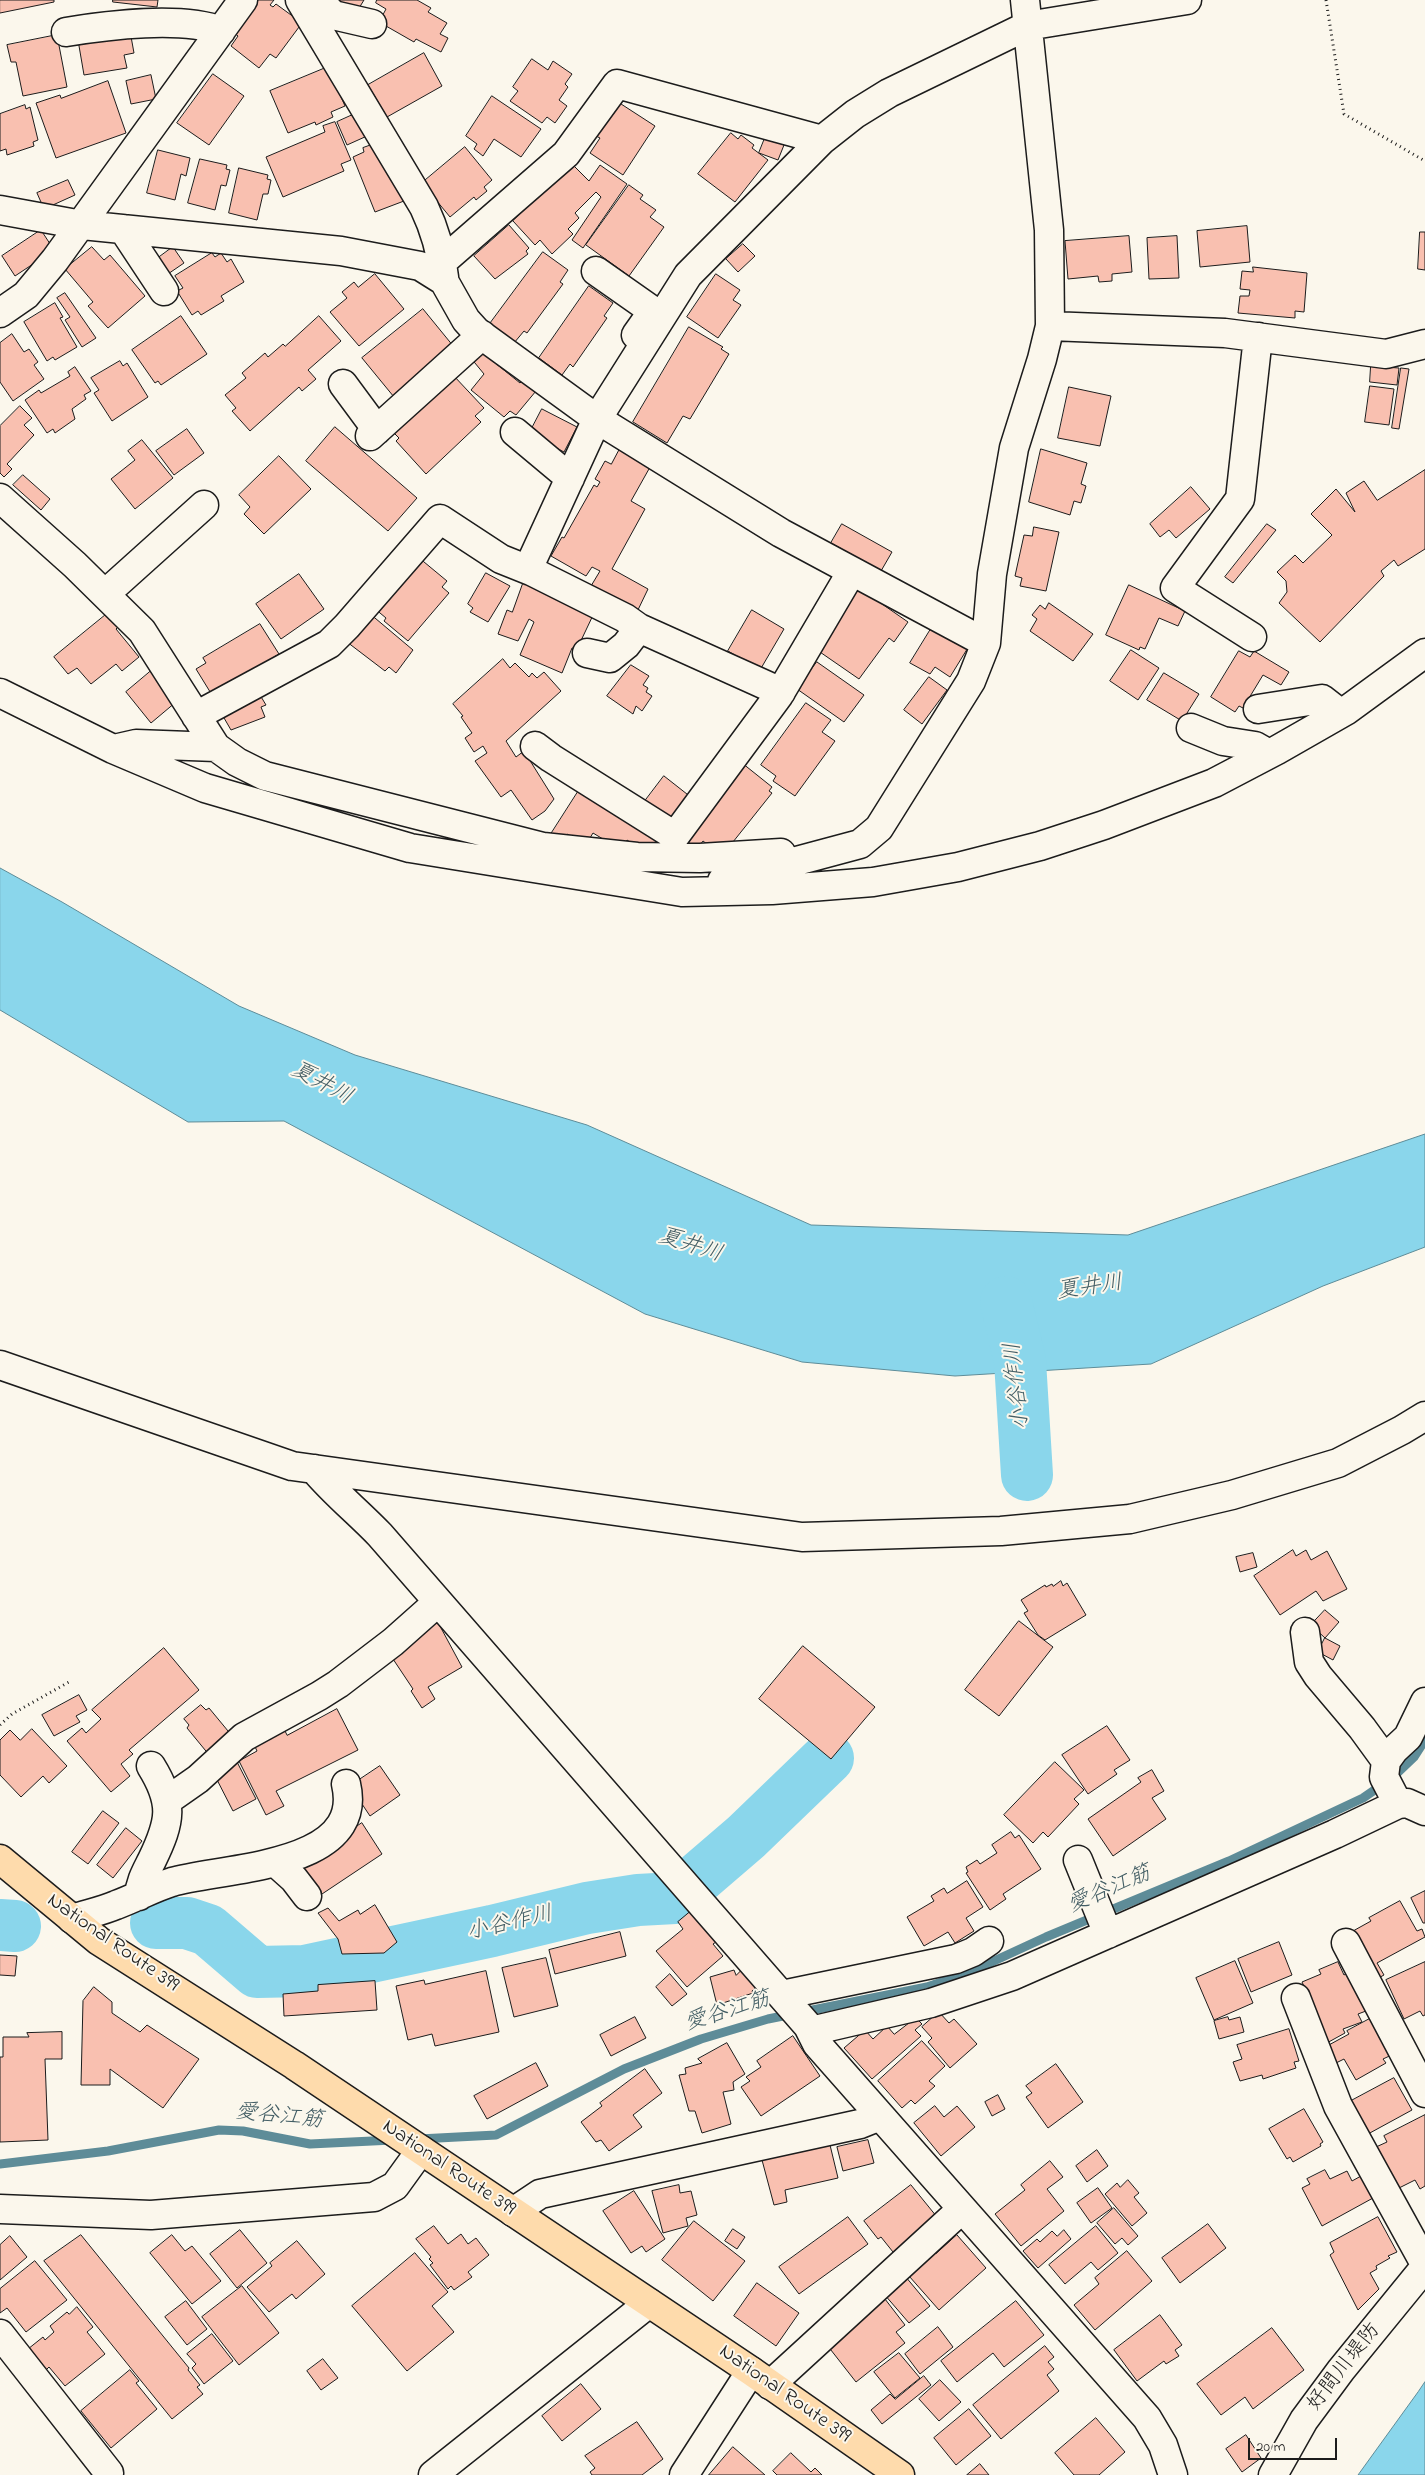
<!DOCTYPE html>
<html>
<head>
<meta charset="utf-8">
<style>
	body { margin:0 }
	#map { position:relative; width:1425px; height:2475px; overflow:hidden; background:#fbf7ec; font-family:"Indie Flower",sans-serif }
	canvas { display:block }
	.scale { position:absolute; left:1248px; top:2438px; width:89px; height:22px; box-sizing:border-box; border:2px solid #1c1c1c; border-top:0; padding-left:6px; font-size:15px; line-height:18px; white-space:nowrap; color:#1c1c1c; -webkit-text-stroke:4px #fbf7ec; paint-order:stroke }
</style>
</head>
<body>
<div id="map">
<canvas width="1425" height="2475"></canvas>
<div class="scale">20 m</div>
</div>
<script>
const c = document.querySelector('canvas').getContext('2d');
c.lineJoin = 'round';
function fillPath(path, color) { c.fillStyle = color; c.fill(path, 'evenodd'); }
function trace(path, color, width, dash) { c.strokeStyle = color; c.lineWidth = width; c.lineCap = dash ? 'butt' : 'round'; c.setLineDash(dash || []); c.stroke(path); }
function label(font, color, halo, rows, align = 'center') {
  c.font = font + ' "Indie Flower","Klee One",sans-serif'; c.lineWidth = 4; c.setLineDash([]); c.textBaseline = 'middle'; c.strokeStyle = halo; c.fillStyle = color; for (const [text, x, y, turn = 0] of rows) {
    c.save(); c.translate(x, y); c.rotate((+turn || 0) * Math.PI / 180); c.textAlign = isNaN(turn) ? turn : align; if (halo) c.strokeText(text, 0, 0); c.fillText(text, 0, 0); c.restore();
  }
}
const water = new Path2D(`
	M0 868 62 902 239 1006 355 1055 587 1125 811 1225 1128 1235 1425 1134V1247L1323 1286 1151 1364 955 1376 802 1362 645 1314 284 1121 188 1122 0 1010Z
	M1425 2382V2475H1358L1418 2392Z`);
fillPath(water, '#8ad6eb');
trace(water, '#5e8c98', 1);
trace(new Path2D(`
	M419 2139 496 2135 624 2069 701 2039 768 2019 927 1987 968 1973 1046 1937 1229 1861 1363 1798 1392 1778 1414 1757 1425 1740
	M0 2164 108 2151 219 2130 243 2131 310 2144 393 2140`), '#5e8c98', 9);
trace(new Path2D(`
	M1006 1302 1020 1361 1027 1475
	M156 1923H187L208 1930 257 1972 305 1971 492 1931 587 1908 638 1900 675 1898 746 1837 828 1758
	M0 1925 15 1926`), '#8ad6eb', 52);
const building = new Path2D(`
	M0 0H54V2L0 13Z
	M113 0H158L157 7 113 2Z
	M257 0H274L270 5 273 7 276 4 302 23 276 58 270 54 259 68 231 46 238 36 233 32Z
	M335 0H364L356 13Z
	M377 0H417L431 8 428 12 447 23 440 34 448 38 441 52 416 39 414 42 379 22 386 9 376 3Z
	M130 31 134 53 124 55 127 68 84 75 78 40Z
	M57 35 67 87 23 96 16 62H11L7 45Z
	M424 53 442 86 387 117 368 85Z
	M532 59 548 70 553 61 572 74 565 84 568 87 559 100 567 106 555 123 547 117 542 123 510 101 518 91 513 87Z
	M328 67 345 106 331 112 333 117 316 125 315 122 288 133 270 91Z
	M213 74 244 96 209 145 177 123Z
	M151 75 156 99 131 104 126 81Z
	M108 81 126 133 56 158 36 103 60 95 61 98Z
	M492 96 541 129 521 157 494 139 483 156 474 149 477 144 466 136Z
	M618 102 655 126 623 175 590 153 600 138 596 136Z
	M25 105 26 109 30 107 38 140 33 142 34 146 7 155 6 149 0 151V114Z
	M357 113 367 136 347 145 337 122Z
	M335 122 351 160 341 164 344 171 283 197 266 157 325 132 323 126Z
	M731 133 738 139 741 135 754 145 752 148 768 160 735 202 698 174Z
	M765 138 784 145 778 160 759 153Z
	M377 143 383 149 404 201 375 212 353 157 364 152 363 148Z
	M465 147 492 180 484 187 487 191 476 200 474 197 450 217 422 183Z
	M158 150 190 158 186 176 181 174 175 200 147 193Z
	M200 159 227 165 226 169 230 170 226 186 221 185 215 210 188 203Z
	M572 164 589 181 600 165 627 184 583 248 572 240 601 197 596 192 575 213 579 218 568 229 573 234 552 254 540 240 535 245 513 221Z
	M239 168 268 175 267 179 271 180 268 194H263L257 220 229 213Z
	M68 180 75 195 44 209 37 193Z
	M629 185 643 195 640 199 656 210 650 217 664 227 629 276 586 245Z
	M509 225 529 248 526 251 528 254 495 279 474 256Z
	M1247 226 1250 262 1200 267 1197 231Z
	M41 230 54 250 15 276 2 256Z
	M1420 232H1425V270L1418 269Z
	M1129 236 1132 272 1112 274V281L1099 282 1098 276 1068 279 1065 241Z
	M1177 236 1179 278 1149 279 1147 238Z
	M743 244 755 256 738 272 726 259Z
	M92 247 104 260 110 255 145 296 108 328 88 306 93 302 65 269Z
	M173 247 184 263 165 276 154 261Z
	M543 252 568 270 560 282 563 284 527 333 524 331 514 343 489 325Z
	M212 253 215 257 221 253 227 262 231 259 244 282 221 296 224 301 201 315 198 311 192 315 177 291 183 288 175 276Z
	M1253 267 1307 273 1304 312 1295 311V318L1238 313 1240 296H1249L1250 290 1240 289 1242 271 1253 272Z
	M375 274 404 309 359 346 330 312 347 298 342 292 354 282 358 287Z
	M716 274 740 290 733 300 741 305 718 338 687 317Z
	M589 286 613 303 604 316 607 318 573 367 570 364 562 375 539 358Z
	M65 293 96 338 82 347 65 320 70 317 57 298Z
	M55 303 63 317 60 318 77 347 55 360 53 357 47 361 24 322Z
	M423 309 454 347 394 397 362 358Z
	M181 316 207 354 161 385 158 381 155 383 132 350Z
	M319 316 341 341 308 370 316 379 302 391 299 387 250 431 232 411 236 408 225 395 246 378 242 373 265 353 268 357 283 344 285 346Z
	M689 327 723 347 721 349 729 354 690 419 683 416 667 443 633 422Z
	M12 334 24 352 29 349 38 362 34 365 44 379 13 401 0 382V343Z
	M479 350 520 383 522 381 536 391 516 415 510 411 504 417 471 390 484 374 470 357Z
	M120 361 123 366 127 363 148 397 112 421 94 393 99 390 91 378Z
	M1371 366 1399 368 1397 385 1370 382Z
	M75 367 91 391 84 395 86 399 72 409 75 419 55 433 53 429 47 433 25 400 39 390 41 393 70 376 68 372Z
	M1401 368 1409 369 1399 429 1392 428Z
	M453 375 484 408 475 416 481 422 426 474 396 441 399 438 394 433Z
	M1370 386 1394 389 1389 425 1365 422Z
	M1069 387 1111 396 1100 446 1058 438Z
	M20 406 32 418 24 425 34 435 7 464 12 469 4 477 0 473V426Z
	M542 409 577 427 564 452 529 434Z
	M335 427 417 498 388 531 306 461Z
	M187 429 204 453 174 475 156 451Z
	M142 440 173 478 135 509 111 479 135 460 128 451Z
	M623 443 654 460 631 501 645 509 612 569 648 589 636 614 588 591 600 571 592 567 586 576 551 556 562 537 564 538 594 485 597 487 600 482 595 479 605 461 611 464Z
	M1041 449 1087 463 1081 484 1086 486 1081 503 1074 501 1070 515 1029 502Z
	M279 456 311 489 264 534 244 514 250 507 239 495Z
	M1425 470V549L1398 566 1394 560 1381 571 1384 576 1320 642 1279 603 1287 592 1286 581 1277 572 1295 555 1303 563 1332 535 1311 514 1336 489 1355 512 1346 493 1364 481 1377 500Z
	M23 475 50 499 41 510 13 485Z
	M1191 487 1210 509 1176 538 1169 530 1160 537 1150 524Z
	M842 524 892 552 881 571 831 543Z
	M1267 524 1276 530 1233 583 1225 577Z
	M1034 527 1059 532 1046 591 1020 586 1022 578 1015 576 1024 535 1032 536Z
	M418 557 447 581 442 587 449 593 408 641 384 621 386 618 374 608Z
	M486 573 510 586 488 622 470 612 473 608 468 604Z
	M299 574 324 609 281 639 256 604Z
	M525 578 595 611 577 649 572 648 562 673 520 655 534 622 529 619 518 641 498 634 507 610 512 612Z
	M1129 585 1185 611 1178 626 1159 618 1145 649 1140 647 1139 650 1106 635Z
	M859 588 908 622 894 642 889 638 859 679 817 650Z
	M1049 603 1093 634 1073 661 1030 631 1037 619 1032 615 1040 605 1045 609Z
	M752 610 784 629 760 670 728 651Z
	M108 613 119 626 116 629 139 657 122 671 116 664 91 684 77 668 68 674 54 657Z
	M369 613 413 650 396 673 389 667 385 671 347 642Z
	M260 624 279 654 212 695 196 669 206 663 203 658Z
	M934 624 969 646 950 677 935 667 930 674 910 663Z
	M1131 650 1159 668 1138 700 1110 681Z
	M1239 651 1250 657 1254 651 1289 672 1281 685 1263 675 1243 708 1239 706 1235 712 1211 697Z
	M503 659 510 668 515 663 529 677 532 673 537 678 544 672 561 691 506 741 516 757 524 751 554 799 545 811 532 820 511 790 501 797 475 761 487 753 483 746 474 752 465 738 472 733 461 717 463 716 453 704Z
	M817 662 864 695 844 722 797 689Z
	M631 665 649 676 643 685 648 688 646 692 652 696 642 711 636 706 633 714 607 696Z
	M151 671 176 702 151 723 126 692Z
	M1164 673 1199 694 1182 721 1147 700Z
	M929 677 947 690 922 724 904 710Z
	M257 690 266 705 261 707 265 717 231 730 220 711Z
	M806 703 831 720 822 732 835 741 795 796 773 781 776 776 761 765Z
	M742 763 772 787 769 791 772 793 725 852 716 851 703 841 696 850 683 839Z
	M664 776 692 798 673 823 645 801Z
	M583 784 668 838 658 853 640 849 627 840 621 850 593 833 585 846 567 834 562 842 551 834Z
	M1293 1550 1296 1556 1306 1550 1311 1560 1327 1551 1347 1589 1323 1601 1316 1591 1280 1615 1254 1576Z
	M1253 1553 1257 1567 1240 1572 1236 1557Z
	M1061 1581 1063 1586 1067 1583 1086 1615 1045 1640 1038 1635 1024 1613 1028 1611 1021 1600 1045 1585 1046 1587 1052 1584 1053 1586Z
	M1325 1610 1339 1622 1325 1638 1311 1625Z
	M434 1615 462 1667 428 1687 435 1699 422 1708 411 1691 413 1689 389 1653Z
	M1019 1621 1053 1647 999 1716 965 1690Z
	M1325 1638 1340 1646 1333 1660 1318 1652Z
	M803 1646 875 1707 831 1759 759 1699Z
	M164 1648 199 1690 129 1750 133 1754 121 1764 130 1776 111 1792 67 1741 82 1728 86 1733 101 1719 92 1710Z
	M79 1695 87 1710 76 1716 80 1722 54 1736 42 1715Z
	M201 1705 206 1710 209 1708 233 1737 210 1756 187 1728 189 1725 184 1719Z
	M337 1709 358 1750 276 1791 284 1806 266 1815 239 1761 257 1751 252 1740 282 1725 287 1735Z
	M1107 1726 1130 1760 1114 1770 1117 1774 1088 1794 1062 1755Z
	M32 1729 67 1766 49 1783 43 1776 21 1797 0 1775V1740L10 1730 20 1740Z
	M235 1758 256 1799 233 1811 212 1770Z
	M1055 1762 1084 1790 1074 1799 1079 1804 1048 1837 1043 1832 1033 1843 1004 1815Z
	M380 1766 400 1795 370 1816 350 1786Z
	M1152 1770 1164 1791 1152 1798 1166 1819 1113 1856 1088 1819 1141 1782 1138 1778Z
	M103 1811 119 1823 88 1864 72 1852Z
	M362 1823 382 1854 319 1896 299 1866Z
	M126 1828 142 1841 113 1878 97 1865Z
	M1011 1832 1015 1838 1019 1835 1041 1869 1003 1894 1006 1899 990 1910 966 1873 968 1872 966 1867 977 1860 980 1864 997 1853 992 1845Z
	M967 1881 983 1907 966 1918 974 1931 955 1943 948 1932 924 1946 907 1917 934 1901 931 1896 944 1888 947 1893Z
	M1425 1891V1923H1423L1411 1898Z
	M1400 1901 1417 1931 1422 1929 1425 1937 1377 1963 1384 1975 1373 1981 1366 1956 1353 1931 1371 1921 1369 1918Z
	M375 1905 397 1942 384 1953 342 1954 338 1939 318 1913 328 1908 339 1921 358 1910 360 1914Z
	M690 1912 716 1942 713 1944 723 1956 687 1987 656 1951 683 1929 678 1922Z
	M620 1932 626 1956 555 1974 549 1950Z
	M1279 1942 1292 1975 1251 1992 1238 1959Z
	M0 1955 17 1956 15 1976 0 1975Z
	M546 1958 558 2006 514 2017 502 1968Z
	M1235 1961 1253 2003 1214 2020 1196 1978Z
	M1338 1962 1344 1975 1349 1972 1366 2011 1358 2014 1362 2022 1343 2029 1345 2033 1325 2044 1321 2023 1302 1982 1321 1974 1319 1970Z
	M1425 1962V2015L1423 2016 1420 2011 1404 2019 1386 1980Z
	M744 1968 759 1984 752 1991 753 1993 717 2005 710 1977 734 1970 736 1975Z
	M486 1971 499 2032 435 2046 432 2034 408 2040 396 1986 424 1980 425 1984Z
	M670 1974 687 1994 672 2006 656 1987Z
	M375 1981 377 2010 284 2016 283 1994 318 1991V1985Z
	M94 1987 112 2002V2013L140 2032 147 2025 199 2059 163 2108 110 2069V2085H81L83 2001Z
	M939 2012 949 2023 954 2019 977 2044 950 2068 928 2042 932 2038 922 2027Z
	M1377 2015 1398 2052 1383 2059 1386 2063 1356 2080 1344 2059 1334 2064 1327 2046 1349 2034 1347 2031Z
	M635 2017 646 2038 611 2056 600 2035Z
	M1228 2017 1229 2020 1240 2017 1244 2032 1219 2039 1214 2021Z
	M916 2018 922 2024 915 2030 921 2036 872 2079 844 2048 865 2030 873 2039 887 2026 894 2034Z
	M1289 2029 1299 2061 1294 2062 1296 2068 1263 2079 1262 2075 1240 2081 1233 2062 1242 2059 1237 2045Z
	M62 2032V2059H45L48 2140 0 2142V2057H3V2037H29L27 2033Z
	M793 2036 820 2076 761 2116 741 2087 750 2081 746 2077 761 2067 757 2061Z
	M922 2041 945 2066 929 2081 935 2086 915 2104 911 2100 902 2108 878 2081Z
	M727 2043 745 2074 733 2082 734 2090 723 2092 731 2124 702 2133 695 2111H689L679 2075 686 2074 685 2068 702 2063 698 2059Z
	M536 2063 548 2086 487 2119 474 2096Z
	M1056 2064 1083 2102 1048 2128 1026 2097 1032 2093 1026 2086Z
	M645 2069 662 2093 633 2115 642 2127 609 2151 601 2140 596 2142 581 2122 602 2106 600 2103Z
	M1394 2078 1412 2110 1368 2134 1351 2101Z
	M998 2095 1005 2109 992 2116 985 2102Z
	M935 2106 944 2117 957 2106 975 2127 941 2156 914 2123Z
	M1304 2109 1323 2142 1320 2144 1321 2146 1293 2162 1290 2157 1287 2159 1269 2129Z
	M1425 2115V2186L1420 2189 1415 2180 1397 2189 1376 2147 1387 2142 1384 2136Z
	M868 2140 874 2163 843 2171 837 2147Z
	M830 2145 838 2178 785 2190 787 2202 774 2205 762 2160Z
	M1097 2150 1108 2166 1087 2182 1076 2166Z
	M1050 2161 1063 2177 1047 2189 1064 2211 1021 2246 995 2214 1025 2190 1021 2185Z
	M1325 2170 1330 2179 1347 2171 1352 2181 1361 2176 1373 2198 1322 2226 1302 2188 1310 2184 1307 2179Z
	M1128 2180 1139 2193 1134 2197 1147 2213 1132 2226 1105 2194 1117 2183 1120 2187Z
	M679 2185 680 2193 691 2191 697 2215 686 2218 688 2226 663 2233 652 2191Z
	M911 2185 937 2217 893 2252 881 2237 878 2239 864 2221Z
	M1098 2188 1112 2208 1091 2223 1077 2203Z
	M634 2191 665 2239 646 2252 642 2246 631 2253 603 2211Z
	M1114 2208 1138 2236 1128 2245 1122 2238 1115 2244 1097 2223Z
	M848 2217 868 2244 799 2294 779 2267Z
	M1378 2217 1397 2252 1388 2256 1390 2258 1376 2266 1377 2269 1370 2273 1379 2289 1358 2310 1330 2255 1334 2252 1330 2243Z
	M694 2221 745 2261 713 2301 662 2260Z
	M1208 2224 1226 2248 1180 2283 1162 2258Z
	M434 2226 448 2244 461 2234 468 2244 476 2238 489 2255 468 2272 472 2277 454 2290 451 2286 448 2289 430 2265 433 2263 429 2259 431 2257 416 2239Z
	M1096 2226 1118 2253 1098 2270 1091 2262 1065 2284 1049 2265Z
	M733 2229 745 2237 737 2249 725 2241Z
	M240 2230 267 2263 237 2288 210 2254Z
	M1064 2230 1071 2239 1038 2268 1023 2251 1037 2239 1040 2242 1052 2231 1057 2236Z
	M81 2235 189 2368 188 2370 200 2385 197 2387 203 2394 172 2419 44 2261Z
	M172 2235 185 2251 192 2246 221 2281 192 2304 150 2253Z
	M957 2235 986 2268 939 2310 909 2276 924 2263 921 2260 933 2249 936 2253Z
	M10 2236 27 2257 0 2280V2245Z
	M297 2241 325 2274 296 2299 292 2294 269 2312 247 2287 272 2266 270 2263Z
	M1127 2251 1152 2281 1095 2330 1074 2305 1099 2284 1095 2278Z
	M415 2253 448 2292 432 2306 454 2332 407 2371 352 2306Z
	M35 2261 67 2300 26 2332 7 2308 0 2313V2289Z
	M905 2276 930 2306 909 2323 884 2294Z
	M757 2283 799 2313 776 2346 734 2316Z
	M242 2286 279 2333 239 2365 202 2317Z
	M885 2299 905 2325 896 2332 905 2343 856 2382 827 2345Z
	M186 2301 207 2329 187 2345 165 2317Z
	M1016 2301 1044 2335 1004 2367 993 2353 957 2382 941 2361Z
	M77 2307 93 2327 87 2332 105 2354 65 2386 49 2367 46 2370 28 2349 43 2337 45 2340 54 2332 50 2326 67 2312 69 2314Z
	M1160 2315 1182 2345 1175 2350 1179 2356 1166 2364 1164 2361 1137 2381 1114 2350Z
	M938 2327 953 2347 920 2374 905 2354Z
	M1272 2328 1304 2370 1253 2409 1245 2397 1221 2415 1197 2384Z
	M212 2334 233 2361 204 2384 192 2368 196 2364 187 2354Z
	M1045 2346 1054 2357 1048 2362 1054 2369 1047 2375 1059 2391 1001 2439 973 2405Z
	M899 2353 920 2378 895 2398 874 2372Z
	M323 2359 338 2378 321 2390 307 2371Z
	M130 2370 139 2381 136 2383 157 2409 111 2448 81 2411Z
	M924 2376 931 2385 882 2424 871 2410 890 2394 895 2399Z
	M940 2380 961 2402 939 2421 919 2399Z
	M581 2384 601 2409 562 2441 542 2416Z
	M969 2409 991 2436 956 2465 934 2438Z
	M1096 2418 1125 2452 1099 2475H1074L1055 2453Z
	M637 2422 663 2459 642 2475H592L590 2472 595 2468 585 2456Z
	M1246 2435 1261 2458 1242 2472 1226 2449Z
	M733 2447 765 2475H709Z
	M791 2453 811 2472 815 2468 822 2475H777L773 2471Z
	M980 2464 989 2475H967Z`);
fillPath(building, '#f9c0b0');
trace(building, '#1c1c1c', 1);
const minor = new Path2D(`
	M300 0 424 207C435 230 441 250 444 277
	M319 0 333 15 372 24
	M66 32C108 25 182 16 221 31
	M0 210 82 225 341 251 420 266 444 281 466 320 476 331 597 419 781 533 986 643
	M123 229 164 291
	M442 262 566 154 617 84 822 140
	M596 271 653 311 636 335
	M0 313 26 295 55 260 243 0
	M1050 326 1225 333 1386 354 1425 344
	M343 384 377 430
	M515 432 570 478
	M370 436 482 335
	M0 498 75 565 142 631 216 747 136 744 114 749
	M528 569 597 419 688 275 822 140 855 114 889 93 1027 26 1187 0
	M105 594 204 505
	M1252 637 1175 588 1240 499 1258 337
	M587 653 610 658 626 645 639 628
	M0 693 113 749 205 788 410 848 682 892 772 890 873 882 958 867 1040 846 1104 825 1214 783 1277 750 1347 710 1425 653
	M1258 709 1322 699 1340 713
	M196 716 329 644 347 626 440 519 501 559 531 571 625 618 639 628 781 692
	M1191 728 1223 741 1255 746 1269 754
	M535 746 551 758 675 836 779 695 852 571
	M216 747 237 762 265 776 543 847 637 857 700 858 781 853
	M722 881 860 844 879 828 971 681 986 643 992 574 1014 448 1042 359 1050 326 1049 230 1025 0
	M0 1365 292 1466 802 1537 1001 1531 1130 1519 1232 1495 1338 1463 1402 1430 1425 1416
	M314 1469C334 1493 358 1512 380 1535L808 2026 817 2044 1147 2418 1163 2445 1173 2475
	M1305 1632 1309 1662 1318 1676 1362 1728 1386 1761
	M168 1800 198 1779 244 1737 319 1696 338 1684 393 1642 438 1602
	M1398 1804 1384 1777 1386 1761 1394 1750 1408 1737 1425 1702
	M1078 1860 1108 1934
	M275 1862 294 1879 307 1896
	M139 1896C140 1882 146 1872 152 1860 171 1821 174 1803 151 1766
	M72 1919C87 1914 102 1911 116 1905 135 1898 153 1888 172 1882 224 1867 366 1868 346 1784
	M1346 1943 1425 2093
	M782 1995 956 1959 973 1952 989 1941
	M1296 1998 1338 2106 1425 2264
	M811 2031 931 2003 1012 1976 1335 1834 1398 1804 1407 1803 1425 1811
	M0 2209 151 2215 374 2197 395 2186 421 2150
	M513 2212 540 2194 860 2124 880 2116
	M0 2334 109 2473
	M770 2385 962 2209
	M433 2475 649 2303
	M684 2475 751 2371
	M1273 2475 1304 2420 1341 2370 1425 2267`);
const highway = new Path2D(`
	M0 1859 99 1941 294 2065 751 2371 900 2475`);
trace(minor, '#1c1c1c', 31);
trace(highway, '#1c1c1c', 31);
trace(new Path2D(`
	M1326 0 1344 114 1425 161
	M0 1725 12 1714 69 1682`), '#1c1c1c', 3, [1, 4]);
trace(minor, '#fbf7ec', 28);
trace(highway, '#fedbac', 28);
label('21px', '#1c1c1c', '#fbf7ec', [
	["National Route 399",112,1944,35],
	["National Route 399",448,2169,34],
	["好間川堤防",1345,2368,-52],
	["National Route 399",784,2395,35]
]);
label('italic 22px', '#425d64', '#fbf7ec', [
	["夏井川",321,1085,28],
	["夏井川",690,1247,18],
	["夏井川",1090,1289,-8],
	["小谷作川",1019,1386,-96],
	["愛谷江筋",1110,1891,-23],
	["小谷作川",510,1925,-13],
	["愛谷江筋",728,2013,-17],
	["愛谷江筋",279,2118,6]
]);
</script>
</body>
</html>
